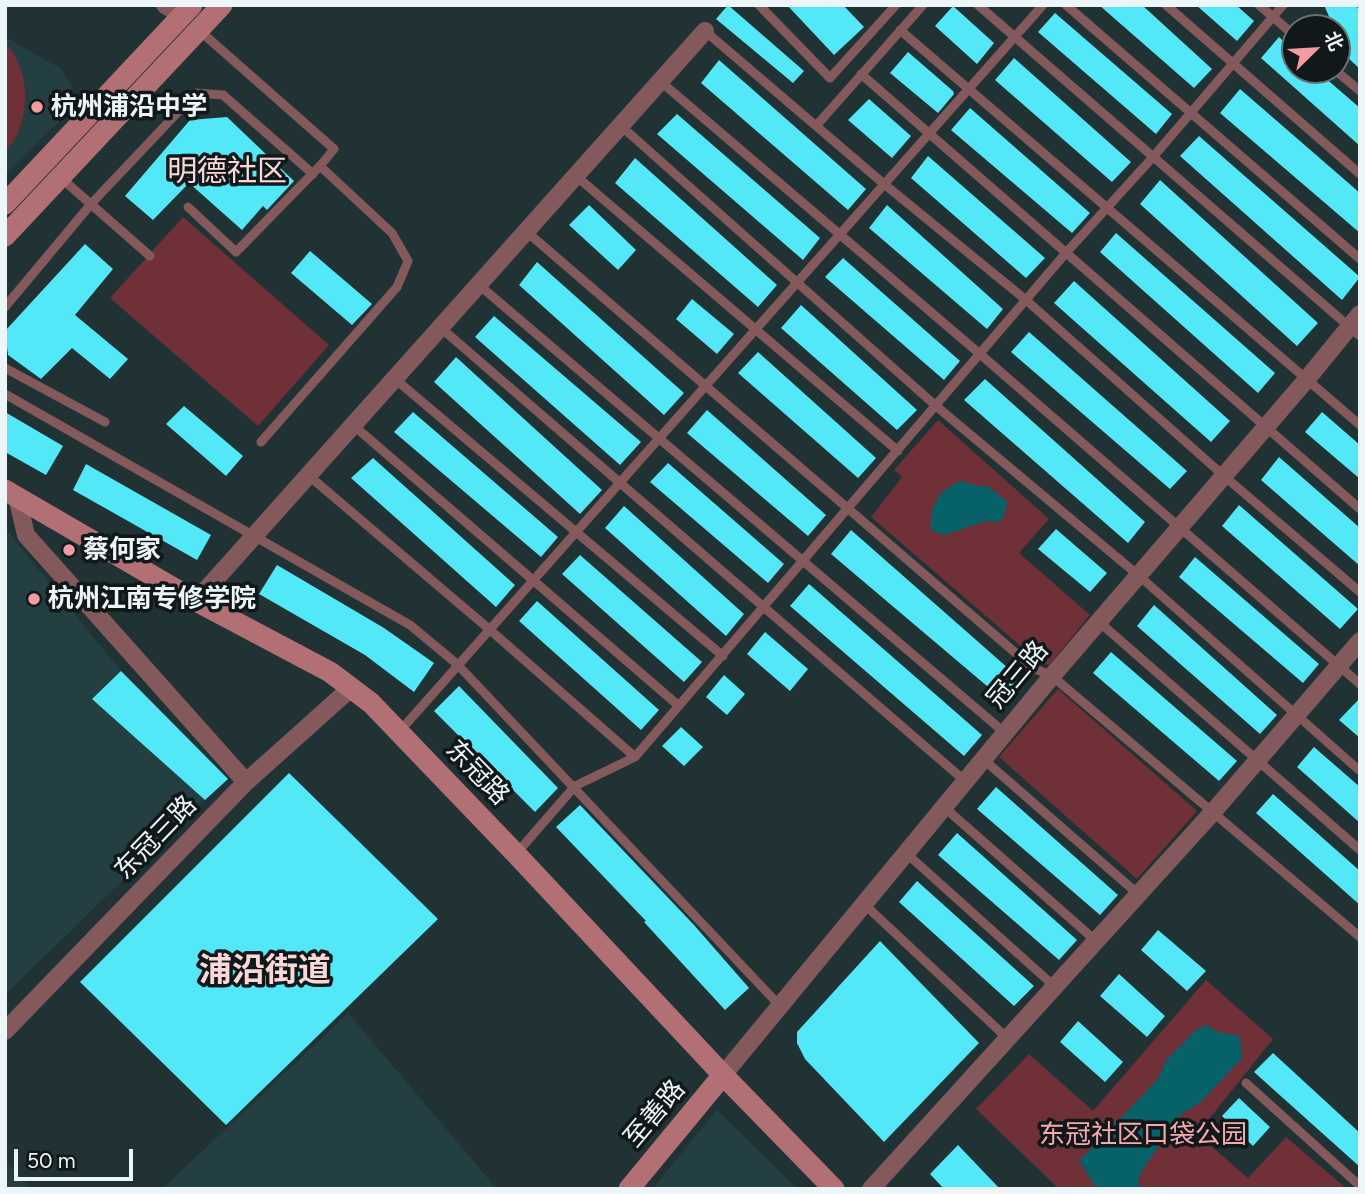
<!DOCTYPE html>
<html>
<head>
<meta charset="utf-8">
<style>
	body { margin:0 }
	#map { position:relative; width:1365px; height:1194px; overflow:hidden; background:#203234; font-family:Figtree,"Noto Sans SC",sans-serif }
	canvas { display:block }
	.frame { position:absolute; inset:0; border:7px solid #ecf6f8; pointer-events:none }
	.north { position:absolute; left:1281px; top:14px; width:70px; height:70px; box-sizing:border-box; background:#101819; border:2px solid #687172; border-radius:50%; rotate:66deg; font-size:19px; font-weight:700; line-height:28px; text-align:center; color:#ecf6f8 }
	.north::after { content:''; display:block; margin:auto; width:24px; height:32px; background:#f49aa0; clip-path:polygon(50% 0,100% 100%,50% 72%,0 100%) }
	.scale { position:absolute; left:14px; top:1149px; width:119px; height:32px; box-sizing:border-box; border:4px solid #ecf6f8; border-top:0; padding-left:9px; font-size:21px; line-height:24px; white-space:nowrap; color:#ecf6f8; -webkit-text-stroke:5px #101819; paint-order:stroke }
</style>
</head>
<body>
<div id="map">
<canvas width="1365" height="1194"></canvas>
<div class="frame"></div>
<div class="north">北</div>
<div class="scale">50 m</div>
</div>
<script>
const c = document.querySelector('canvas').getContext('2d');
c.lineJoin = 'round';
function fillPath(path, color) { c.fillStyle = color; c.fill(path, 'evenodd'); }
function trace(path, color, width, dash) { c.strokeStyle = color; c.lineWidth = width; c.lineCap = dash ? 'butt' : 'round'; c.setLineDash(dash || []); c.stroke(path); }
function label(font, color, halo, rows, align = 'center') {
  c.font = font + ' Figtree,"Noto Sans SC",sans-serif'; c.lineWidth = 7; c.setLineDash([]); c.textBaseline = 'middle'; c.strokeStyle = halo; c.fillStyle = color; for (const [text, x, y, turn = 0] of rows) {
    c.save(); c.translate(x, y); c.rotate((+turn || 0) * Math.PI / 180); c.textAlign = isNaN(turn) ? turn : align; if (halo) c.strokeText(text, 0, 0); c.fillText(text, 0, 0); c.restore();
  }
}
fillPath(new Path2D(`
	M5 37 60 68 71 84 72 101 67 113 5 175Z
	M5 528 121 671 93 698 205 800 5 995Z
	M348 1013 497 1189H162L231 1124Z
	M717 1110 797 1189H652Z
	M5 1160 32 1189H5Z`), '#243f42');
fillPath(new Path2D(`
	M5 43C32 71 32 124 5 152Z
	M183 217 329 345 258 426 110 298Z
	M938 420 1049 519 1019 553 1090 615 1049 665 1038 661 871 517 902 477 894 470Z
	M1058 689 1197 811 1137 879 999 757Z
	M1206 980 1273 1039 1197 1134 1248 1178 1286 1137 1347 1189H1059L976 1109 1029 1054 1093 1111Z`), '#6f3037');
fillPath(new Path2D(`
	M961 481 977 486H987L1007 501 1005 513 1000 522 986 521 944 535 931 530C929 506 938 491 961 481Z
	M1207 1025 1217 1032 1239 1036 1242 1049 1241 1059 1202 1101 1180 1115 1141 1172 1138 1182 1141 1189H1097L1079 1161 1158 1079 1166 1060 1197 1029Z`), '#066169');
fillPath(new Path2D(`
	M728 5 804 71 793 83 716 19Z
	M787 5H843L864 27 834 55Z
	M1099 5H1142L1212 69 1194 88Z
	M1196 5H1236L1254 21 1237 41Z
	M1324 5H1356L1360 13V69L1346 56 1337 35V28H1334Z
	M953 6 994 43 977 64 935 26Z
	M1055 13 1172 114 1156 134 1038 32Z
	M1279 37 1295 52V70H1316L1360 108V146L1261 58Z
	M908 52 953 91 954 94 938 113 890 73Z
	M1014 58 1131 162 1112 182 995 80Z
	M719 60 866 189 848 210 701 83Z
	M1240 89 1360 193V233L1220 113Z
	M869 99 911 136 892 158 848 120Z
	M970 108 1090 213 1072 233 951 130Z
	M677 114 820 238 803 260 657 134Z
	M227 117 294 181 267 210 263 206 242 230 189 183 153 220 125 196 190 120Z
	M1199 136 1360 277 1342 300 1180 156Z
	M928 156 1045 258 1026 278 911 178Z
	M635 158 777 285 758 307 615 183Z
	M1160 180 1318 323 1297 346 1140 204Z
	M589 205 636 250 618 270 569 225Z
	M887 205 1003 309 987 329 869 228Z
	M1116 233 1275 373 1258 393 1100 252Z
	M85 244 113 269 75 315 128 359 110 379 72 348 41 379 8 355 5 331Z
	M310 251 372 304 352 325 291 273Z
	M843 258 960 361 944 380 825 277Z
	M537 262 684 393 664 415 519 285Z
	M1074 281 1230 421 1211 442 1054 303Z
	M692 299 734 334 717 354 676 319Z
	M801 305 917 410 897 430 781 328Z
	M494 316 641 442 620 465 475 337Z
	M1029 332 1187 471 1170 489 1011 352Z
	M758 352 876 458 858 478 738 373Z
	M456 357 602 490 580 514 434 382Z
	M985 379 1145 522 1128 543 964 400Z
	M184 406 243 456 226 476 166 424Z
	M707 410 826 515 808 536 687 433Z
	M5 412 63 446 46 475 5 452Z
	M413 412 558 537 541 557 394 432Z
	M1322 412 1360 445V479L1305 432Z
	M1279 457 1360 528V566L1261 480Z
	M373 458 515 585 496 607 351 478Z
	M668 463 784 564 768 583 650 482Z
	M86 464 211 535 197 560 73 490Z
	M1239 505 1358 609 1340 629 1222 526Z
	M624 506 744 614 726 636 605 528Z
	M1056 529 1107 573 1090 592 1038 549Z
	M851 530 1025 683 1007 703 831 554Z
	M580 555 702 662 684 682 562 574Z
	M1195 557 1319 664 1303 683 1179 577Z
	M277 565 384 628 434 663 414 692 365 655 259 594Z
	M809 584 982 735 964 756 790 606Z
	M537 601 659 710 641 730 519 621Z
	M1154 605 1277 715 1260 734 1137 626Z
	M765 632 808 669 790 691 747 654Z
	M1111 652 1237 761 1219 781 1093 673Z
	M121 671 228 779 205 800 92 699Z
	M724 675 745 694 727 715 706 697Z
	M459 686 558 788 535 812 434 711Z
	M1360 698V738L1339 720Z
	M681 727 703 747 684 766 662 746Z
	M1314 747 1360 787V823L1297 767Z
	M289 773 438 919 226 1125 80 982Z
	M996 787 1118 895 1100 915 977 809Z
	M1273 794 1360 871V905L1256 813Z
	M580 805 694 925 749 988 725 1010 644 922 646 921 556 827Z
	M957 833 1077 940 1059 960 938 855Z
	M917 881 1034 986 1014 1006 899 902Z
	M1158 930 1206 971 1187 991 1141 950Z
	M880 941 979 1043 884 1142 805 1059 797 1043V1032Z
	M1119 974 1165 1016 1147 1037 1100 996Z
	M1078 1021 1123 1062 1105 1082 1060 1042Z
	M1273 1053 1360 1133V1167L1254 1072Z
	M1239 1098 1270 1127 1253 1146 1222 1116Z
	M958 1145 1000 1189H944L930 1174Z`), '#53e8f8');
trace(new Path2D(`
	M759 5 830 78 896 5
	M978 5 1360 336
	M1066 5 1360 259
	M1166 5 1360 174
	M1259 5 1295 36
	M900 30 1360 425
	M705 31 884 184 1026 300 1224 476 1360 592
	M1335 70 1360 91
	M861 74 1360 509
	M660 81 980 354 1360 684
	M621 126 936 406 1138 575 1360 771
	M816 126 923 5
	M576 176 898 451
	M61 178 150 256
	M188 207 236 252 320 166 334 149 200 31
	M527 232 1033 668 1052 676 1360 937
	M479 285 1005 733
	M5 307 91 204 196 93 223 95 313 174
	M441 328 965 781
	M5 368 105 422
	M395 379 723 656
	M5 394 410 625 457 664 780 1006
	M353 425 679 706
	M261 442 397 287 408 261 392 233 320 166
	M308 475 489 629 635 757
	M1098 621 1360 850
	M399 732 1043 5
	M983 759 1138 894
	M944 807 1096 941
	M906 853 1054 986
	M516 854 575 786 635 757 1065 254 1153 157 1283 5
	M864 904 1007 1038
	M1246 1083 1360 1186`), '#83595b', 9);
trace(new Path2D(`
	M165 5 182 15
	M17 497 26 535 246 782
	M196 601 705 31
	M5 1031 246 782 351 688
	M723 1075 1052 676 1307 379 1360 314
	M871 1189 1213 812 1360 641`), '#83595b', 18);
trace(new Path2D(`
	M5 204 192 5
	M5 236 222 5
	M5 490 196 601 330 672 371 703 516 854 723 1075 834 1189
	M629 1189 723 1075`), '#b26f74', 21);
for (const [x, y, r, color] of [
	[37,107,7,"#f49aa0"],
	[69,550,7,"#f49aa0"],
	[34,599,7,"#f49aa0"]
]) { const dot = new Path2D(); dot.arc(x, y, r, 0, 2 * Math.PI); c.fillStyle = color; c.fill(dot); trace(dot, '#101819', 2.5); }
label('bold 26px', '#ecf6f8', '#101819', [
	["杭州浦沿中学",51,107],
	["蔡何家",83,550],
	["杭州江南专修学院",48,599]
], 'left');
label('26px', '#ecf6f8', '#101819', [
	["冠三路",1018,675,-50],
	["东冠路",477,773,46],
	["东冠三路",156,838,-46],
	["至善路",655,1114,-50]
]);
label('26px', '#f8a9ad', '#101819', [
	["东冠社区口袋公园",1143,1135]
]);
label('30px', '#fad7d8', '#101819', [
	["明德社区",227,172]
]);
label('bold 33px', '#fad7d8', '#101819', [
	["浦沿街道",265,971]
]);
</script>
</body>
</html>
